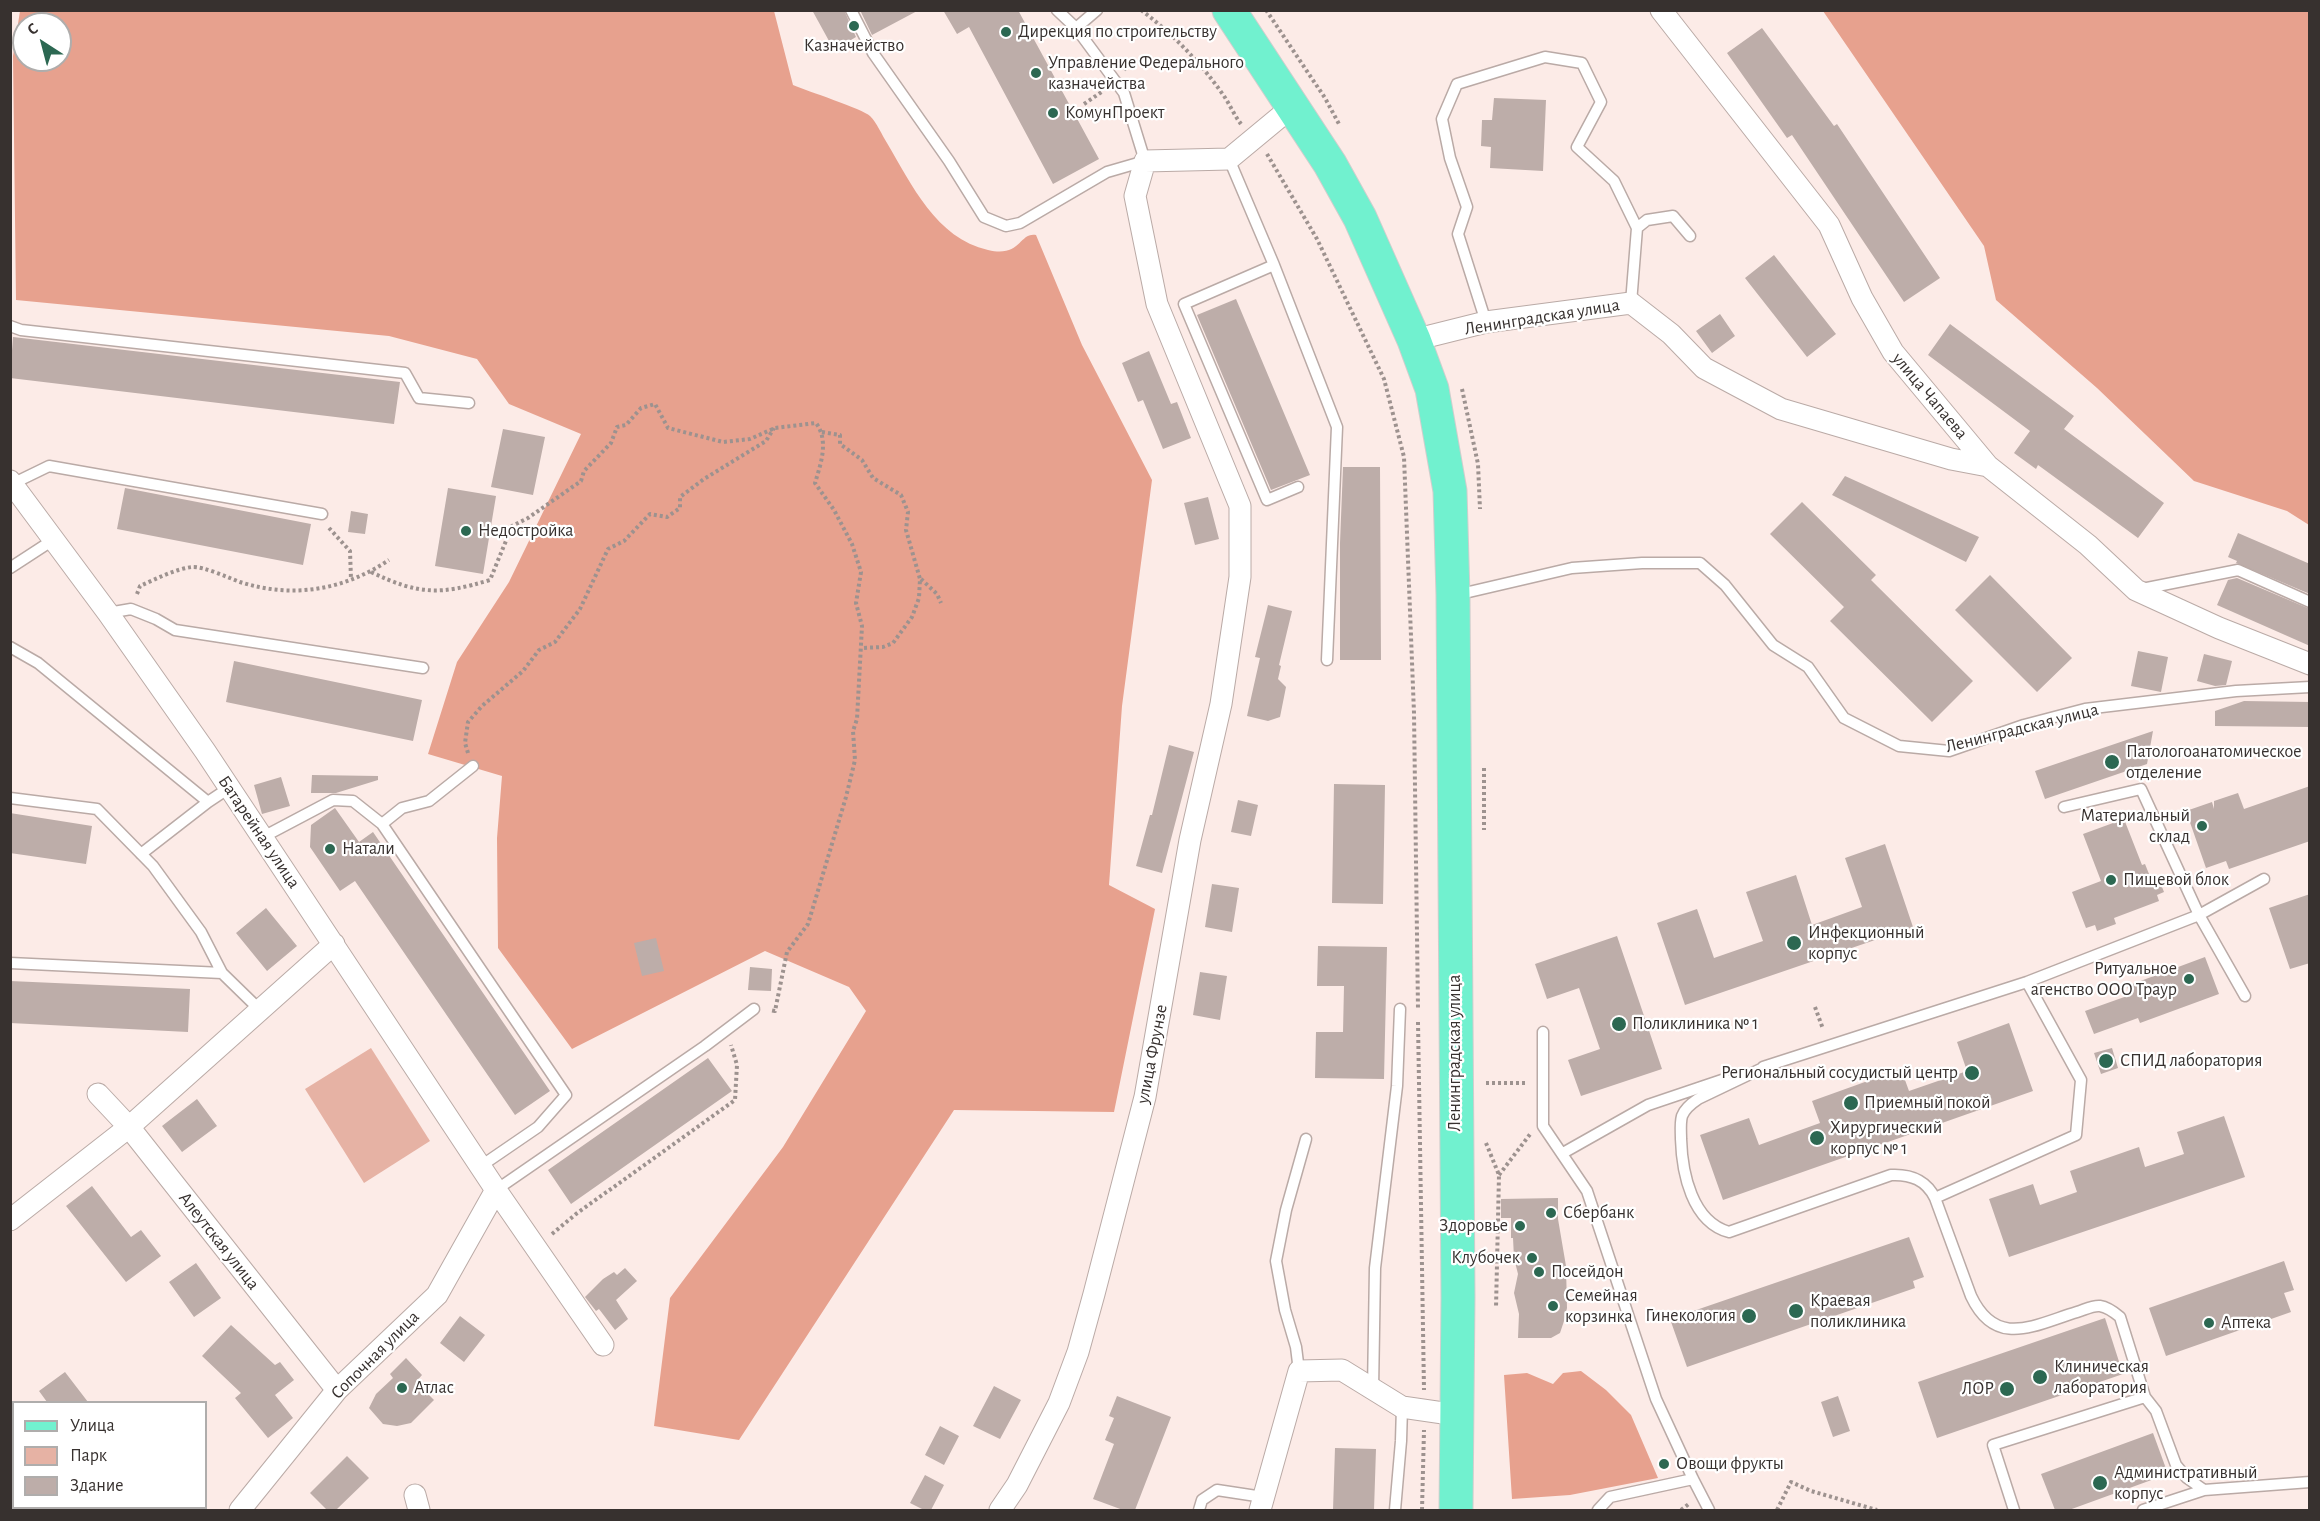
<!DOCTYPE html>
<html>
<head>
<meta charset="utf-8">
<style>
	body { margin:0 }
	#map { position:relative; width:2320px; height:1521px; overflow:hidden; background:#fcebe7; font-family:"Alegreya Sans",sans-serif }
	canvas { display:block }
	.frame { position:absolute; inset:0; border:12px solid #37312f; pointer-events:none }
	.legend { position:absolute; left:12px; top:1401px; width:195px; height:108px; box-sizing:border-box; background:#fff; border:2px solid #afadac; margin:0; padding:8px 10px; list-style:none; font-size:18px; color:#37312f }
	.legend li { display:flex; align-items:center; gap:12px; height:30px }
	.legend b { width:30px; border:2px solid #afadac }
	.north { position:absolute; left:12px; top:12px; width:60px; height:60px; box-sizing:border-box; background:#fff; border:2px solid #afadac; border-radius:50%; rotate:324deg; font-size:16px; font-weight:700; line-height:24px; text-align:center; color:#37312f }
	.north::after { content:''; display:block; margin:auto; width:21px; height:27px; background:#2c6852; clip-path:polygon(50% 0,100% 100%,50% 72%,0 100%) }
</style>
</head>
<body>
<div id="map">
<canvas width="2320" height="1521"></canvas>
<div class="frame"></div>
<ul class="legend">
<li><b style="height:8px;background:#71f1cf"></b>Улица</li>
<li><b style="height:16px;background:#e6b2a4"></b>Парк</li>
<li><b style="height:16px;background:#bdada9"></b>Здание</li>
</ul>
<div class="north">С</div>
</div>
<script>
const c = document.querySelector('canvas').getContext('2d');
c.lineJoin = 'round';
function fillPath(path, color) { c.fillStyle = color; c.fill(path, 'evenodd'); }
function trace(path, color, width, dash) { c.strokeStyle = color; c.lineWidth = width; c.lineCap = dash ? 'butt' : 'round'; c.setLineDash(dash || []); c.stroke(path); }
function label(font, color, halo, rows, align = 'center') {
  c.font = font + ' "Alegreya Sans",sans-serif'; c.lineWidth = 4.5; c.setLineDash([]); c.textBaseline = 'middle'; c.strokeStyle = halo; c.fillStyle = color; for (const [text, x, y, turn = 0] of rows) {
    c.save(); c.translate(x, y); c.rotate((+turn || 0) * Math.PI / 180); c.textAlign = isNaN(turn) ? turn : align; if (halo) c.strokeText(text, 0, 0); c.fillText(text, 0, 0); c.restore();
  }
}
fillPath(new Path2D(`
	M371 1048 430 1141 364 1183 305 1089Z`), '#e6b2a4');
fillPath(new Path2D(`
	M20 11H774L793 85C807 91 863 109 870 116 877 123 882 135 887 143 912 185 936 238 988 250 1021 258 1019 232 1036 235L1082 345 1152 480 1122 706 1109 885 1155 909 1114 1112 954 1110 739 1440 654 1426 670 1298 783 1147 866 1011 849 987 765 951 572 1049 498 948 497 838 502 776 428 754 457 662 509 582 581 434 509 404 477 359 389 336 16 300 13 56ZM24 24H60V60H24Z
	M1823 11H2309V525L2287 511 2194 481 2097 388 1996 300 1984 246Z
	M1581 1371 1606 1390 1631 1415 1658 1478 1570 1495 1512 1499 1504 1375 1527 1373 1553 1384 1563 1373Z`), '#e7a18e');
fillPath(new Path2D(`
	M812 10H844L856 37 834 50Z
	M860 10H919L872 35Z
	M943 10H1018L1099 159 1053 184 969 27 957 34Z
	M1762 28 1834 126 1837 124 1940 278 1904 302 1792 135 1787 138 1727 53Z
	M1494 98 1546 100 1543 171 1490 168 1491 147 1481 146 1482 120H1492Z
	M1774 255 1836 334 1807 357 1745 278Z
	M1236 299 1310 475 1271 490 1197 315Z
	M1720 314 1735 336 1712 353 1696 331Z
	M1950 324 2074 416 2064 429 2164 503 2138 538 2038 465 2036 469 2014 453 2030 431 1928 355Z
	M13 337 400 382 394 424 10 378Z
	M1149 351 1171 404 1177 402 1191 438 1163 449 1143 400 1138 402 1122 363Z
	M503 429 545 437 533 495 491 487Z
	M1343 467H1380L1381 660H1340V543Z
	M1845 476 1979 537 1966 562 1832 495Z
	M125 488 311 524 303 565 117 529Z
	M448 488 496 496 483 574 435 566Z
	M1208 497 1219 539 1195 545 1184 503Z
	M1802 502 1876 575 1871 580 1973 681 1932 722 1830 621 1844 607 1770 534Z
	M351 511 368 514 365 534 348 532Z
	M2238 533 2310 564V594L2236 563 2237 561 2228 557Z
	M1990 575 2072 658 2037 692 1955 610Z
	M2237 578 2310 609V646L2217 605 2228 580Z
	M1268 605 1292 611 1279 665 1281 666 1278 679 1286 687 1280 717 1268 721 1247 716 1260 658 1255 657Z
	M2138 651 2168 657 2161 692 2131 686Z
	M2204 654 2232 661 2226 685 2215 686 2197 681Z
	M234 661 422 700 413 741 226 702Z
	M2244 701 2310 702V727L2215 726V711Z
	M2153 731 2147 764 2045 799 2035 771Z
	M1169 745 1194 752 1162 873 1136 866 1150 815H1152Z
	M312 775 378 776V780L336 793H311Z
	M281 777 290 806 262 814 254 785Z
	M1334 784 1385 785 1383 904 1332 903Z
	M2310 786V841L2229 869 2226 861 2206 868 2186 811 2212 802 2214 809V801L2238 793 2244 809Z
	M1238 800 1258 805 1251 836 1231 832Z
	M335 808 359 842 373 832 550 1091 515 1115 355 881 340 891 310 847 311 825Z
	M10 813 92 826 86 864 10 853Z
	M2124 819 2142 865 2145 864 2151 879 2158 877 2164 892 2157 895 2159 901 2114 918 2116 924 2097 931 2095 925 2086 928 2072 892 2101 881 2083 834Z
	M1885 844 1913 927 1685 1005 1657 923 1697 909 1714 958 1763 941 1746 892 1796 875 1812 925 1862 907 1845 858Z
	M1212 884 1239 888 1232 932 1205 927Z
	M2310 894V963L2290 969 2269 908Z
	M266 908 297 946 267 971 236 933Z
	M1617 936 1662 1069 1581 1096 1568 1060 1600 1049 1579 988 1547 999 1535 964Z
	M656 938 664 971 642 976 634 943Z
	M1318 946 1387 947 1384 1079 1315 1078 1316 1032H1343L1344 986H1317Z
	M2205 957 2219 994 2140 1023 2138 1018 2094 1034 2085 1011 2130 995 2127 986Z
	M750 967 772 969 771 991 748 990Z
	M1200 972 1227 976 1220 1020 1193 1015Z
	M10 981 190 989 188 1032 10 1023Z
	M2009 1023 2033 1091 1723 1200 1700 1135 1749 1118 1759 1145 1820 1123 1812 1101 1901 1069 1909 1091 1967 1071 1957 1042Z
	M2112 1048 2118 1068 2101 1074 2094 1053Z
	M708 1058 732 1091 571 1204 548 1170Z
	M197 1099 217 1126 182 1152 162 1126Z
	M2224 1116 2245 1177 2009 1257 1989 1199 2033 1184 2040 1205 2077 1192 2070 1171 2139 1147 2145 1167 2184 1154 2177 1132Z
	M92 1186 131 1237 141 1230 161 1256 126 1282 66 1206Z
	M1558 1198V1219L1566 1266 1567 1308 1564 1321 1560 1333 1551 1338H1518L1519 1314 1514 1293 1518 1274 1514 1258 1513 1238H1511V1218H1501V1199Z
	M1909 1237 1924 1277 1913 1281 1915 1288 1687 1367 1670 1319Z
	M2284 1261 2294 1290 2284 1293 2291 1312 2166 1356 2149 1308Z
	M196 1263 221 1298 194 1317 169 1282Z
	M625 1268 637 1281 616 1300 628 1319 615 1330 599 1309 596 1311 585 1297 603 1279 614 1272 617 1275Z
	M460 1316 485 1335 464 1362 440 1343Z
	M2105 1318 2123 1374 1937 1438 1918 1382Z
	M231 1325 275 1365 280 1362 294 1380 275 1395 293 1418 268 1438 235 1398 241 1393 202 1356Z
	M406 1358 422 1375 416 1382 434 1400 411 1423 397 1426 383 1424 369 1408 376 1394 393 1378 390 1374Z
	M65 1372 88 1402H47L39 1391Z
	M994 1386 1021 1400 1000 1439 973 1426Z
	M1117 1396 1171 1417 1135 1510H1123L1093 1499 1114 1444 1105 1440 1114 1418 1109 1416Z
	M1838 1396 1850 1431 1833 1437 1821 1402Z
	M940 1426 959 1436 944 1465 925 1455Z
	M2153 1433 2168 1474 2069 1510H2055L2041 1474Z
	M1335 1448 1376 1449 1374 1510H1333Z
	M347 1456 369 1478 336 1510H327L310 1493Z
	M925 1475 944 1485 931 1510H924L910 1503Z`), '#bdada9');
const service = new Path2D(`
	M851 10 873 53 949 161 984 217 1006 226 1020 223 1107 172 1145 161 1124 93 1076 28 1057 10
	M1076 28 1097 10
	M1229 159 1274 265 1337 427 1327 660
	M1274 265 1184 304 1267 500 1298 487
	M1631 303 1637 228 1647 220 1673 216 1690 236
	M1486 322 1458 234 1467 207 1450 158 1442 119 1457 84 1545 57 1582 63 1601 102 1577 147 1614 181 1637 228
	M10 326 21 330 405 373 419 398 469 403
	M12 484 49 466 322 514
	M10 568 53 540
	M2142 589 2238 570 2310 602
	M1456 595 1572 568 1642 563H1700L1725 585 1773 645 1808 667 1844 718 1899 746 1949 751 2024 725 2085 709 2236 691 2310 687
	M108 613 131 609 156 619 175 630 423 668
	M10 647 38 663 208 802 229 788
	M10 798 97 809 153 866 201 932 222 973 261 1011
	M2064 807 2141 789 2199 915 2245 996
	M382 824 402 808 429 801 473 766
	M263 837 333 800 353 801 382 824 566 1095 538 1127 481 1166
	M141 854 208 802
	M10 963 222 973
	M1543 1032V1126L1587 1191 1656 1399 1693 1479 1709 1510
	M1769 1065 1698 1099C1692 1103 1685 1108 1682 1116 1680 1123 1681 1132 1681 1139 1682 1173 1692 1222 1729 1232L1891 1175C1911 1174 1926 1180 1935 1198L1971 1296C1996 1349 2034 1325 2077 1312 2084 1310 2093 1305 2100 1306 2107 1307 2114 1312 2120 1317L2145 1397 2156 1411 2176 1465 2187 1478 2204 1490 2310 1482
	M1763 1067 2027 982 2199 915 2264 879
	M1563 1153 1648 1105 1725 1079
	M496 1190 705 1046 754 1009
	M1935 1198 2076 1135 2081 1080 2027 982
	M1299 1371 1296 1347 1285 1310 1276 1261 1286 1210 1306 1139
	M1373 1390 1375 1268 1397 1086 1400 1009
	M1199 1510 1202 1500 1217 1490 1263 1497
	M1395 1510 1401 1441 1402 1407
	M1598 1510 1610 1497 1693 1479
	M2014 1510 1993 1445 2145 1397
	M2143 1510 2204 1490`);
const minor = new Path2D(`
	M1661 10 1829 225 1862 298 1893 352 1988 466 2088 545 2136 590 2219 628 2310 664
	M1414 340 1486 322 1631 303 1671 334 1704 368 1781 409 1951 459 1988 466
	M10 481 108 613 205 751 496 1190 603 1345
	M98 1094 129 1127 337 1390
	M10 1220 129 1127 334 944
	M10 1443 14 1447
	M415 1495 419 1510
	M57 1508 59 1510
	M240 1510 337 1390 437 1295 496 1190
	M1000 1510 1017 1485 1059 1403 1078 1352 1094 1294 1145 1097 1190 840 1221 704 1240 577V506L1157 304 1135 196 1145 161 1229 159 1293 106
	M1260 1510 1299 1371 1342 1370 1402 1407 1457 1415`);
const primary = new Path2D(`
	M1229 10 1330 164 1360 218 1414 340 1432 389 1450 491 1453 595 1458 1297 1456 1510`);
trace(service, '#baaaa6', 13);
trace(minor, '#baaaa6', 23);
trace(primary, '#cfcecd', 35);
trace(new Path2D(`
	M1141 10C1173 34 1201 63 1224 96 1230 105 1234 115 1241 124
	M1266 10 1325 98 1339 124
	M1124 70 1135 56
	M1084 104 1103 91
	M1267 154 1317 239 1384 379 1404 457 1414 713 1418 1009
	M1462 389 1478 464 1480 509
	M822 432 840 435V444L862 460 873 478 901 495 908 512 906 530 920 579 919 598 912 617 893 643 883 647 862 648
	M329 528 350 551 351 579
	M371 572C419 595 440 595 490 580L512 526 528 518 581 481 584 471 611 443 617 427 626 425 641 408 655 404 668 428 723 442 750 439 775 428 816 423C829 441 821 463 815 483L834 510 852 544 861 572 856 603 862 626 857 719 853 731 855 760 846 797 808 924 787 952 775 1011 770 1010
	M921 579 937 594 941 603
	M137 594 140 586C156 579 175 569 192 567 203 566 229 578 240 582 293 599 344 590 389 560
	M468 753 465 743 468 722 482 706 523 671 539 650 555 642 580 609 608 549 624 541 650 514 667 517 680 508V497L704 479 766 441 774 428
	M1484 768V830
	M1815 1007 1823 1029
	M1418 1022 1424 1390
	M1486 1083H1527
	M1486 1143 1499 1175 1496 1308
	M1499 1175 1531 1133
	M552 1234 576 1214 735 1100 737 1065 731 1045
	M1422 1510 1424 1430
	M1681 1510 1690 1503
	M1777 1510 1791 1482 1811 1491 1877 1510`), '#9d928f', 4, [3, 3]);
trace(service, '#fff', 10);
trace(minor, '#fff', 21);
trace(primary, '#71f1cf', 33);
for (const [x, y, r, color] of [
	[854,26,6,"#2c6852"],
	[1006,32,6,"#2c6852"],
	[1036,73,6,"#2c6852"],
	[1053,113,6,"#2c6852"],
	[466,531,6,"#2c6852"],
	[2112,762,8,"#2c6852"],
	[2202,826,6,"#2c6852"],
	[330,849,6,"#2c6852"],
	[2111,880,6,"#2c6852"],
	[1794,943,8,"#2c6852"],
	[2189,979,6,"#2c6852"],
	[1619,1024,8,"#2c6852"],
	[2106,1061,8,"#2c6852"],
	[1972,1073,8,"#2c6852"],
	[1851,1103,8,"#2c6852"],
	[1817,1138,8,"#2c6852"],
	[1551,1213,6,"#2c6852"],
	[1520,1226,6,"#2c6852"],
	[1532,1258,6,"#2c6852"],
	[1539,1272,6,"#2c6852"],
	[1553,1306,6,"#2c6852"],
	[1796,1311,8,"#2c6852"],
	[1749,1316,8,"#2c6852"],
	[2209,1323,6,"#2c6852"],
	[2040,1377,8,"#2c6852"],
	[402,1388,6,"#2c6852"],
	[2007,1389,8,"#2c6852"],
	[1664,1464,6,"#2c6852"],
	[2100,1483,8,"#2c6852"]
]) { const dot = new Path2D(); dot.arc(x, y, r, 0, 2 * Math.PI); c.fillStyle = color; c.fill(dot); trace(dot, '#fff', 2); }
label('18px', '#37312f', '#fff', [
	["Дирекция по строительству",1018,32],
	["Казначейство",854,46,"center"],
	["Управление Федерального",1048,63],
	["казначейства",1048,84],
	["КомунПроект",1065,113],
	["Недостройка",478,531],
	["Патологоанатомическое",2126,752],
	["отделение",2126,773],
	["Материальный",2190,816,"right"],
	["склад",2190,837,"right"],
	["Натали",342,849],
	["Пищевой блок",2123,880],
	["Инфекционный",1808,933],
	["корпус",1808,954],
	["Ритуальное",2177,969,"right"],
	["агенство ООО Траур",2177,990,"right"],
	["Поликлиника № 1",1632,1024],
	["СПИД лаборатория",2120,1061],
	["Региональный сосудистый центр",1958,1073,"right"],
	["Приемный покой",1864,1103],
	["Хирургический",1830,1128],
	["корпус № 1",1830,1149],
	["Сбербанк",1563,1213],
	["Здоровье",1508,1226,"right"],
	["Клубочек",1520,1258,"right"],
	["Посейдон",1551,1272],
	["Семейная",1565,1296],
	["корзинка",1565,1317],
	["Краевая",1810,1301],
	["поликлиника",1810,1322],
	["Гинекология",1736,1316,"right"],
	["Аптека",2221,1323],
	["Клиническая",2054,1367],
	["лаборатория",2054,1388],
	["Атлас",414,1388],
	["ЛОР",1994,1389,"right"],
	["Овощи фрукты",1676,1464],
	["Административный",2114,1473],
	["корпус",2114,1494]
], 'left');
label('18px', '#37312f', '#fff', [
	["Ленинградская улица",1542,317,-9],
	["улица Чапаева",1930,396,50],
	["Ленинградская улица",2022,728,-14],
	["Батарейная улица",259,832,56],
	["Ленинградская улица",1455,1053,-90],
	["улица Фрунзе",1152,1054,-79],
	["Алеутская улица",219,1241,52],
	["Сопочная улица",375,1355,-45]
]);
</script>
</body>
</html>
